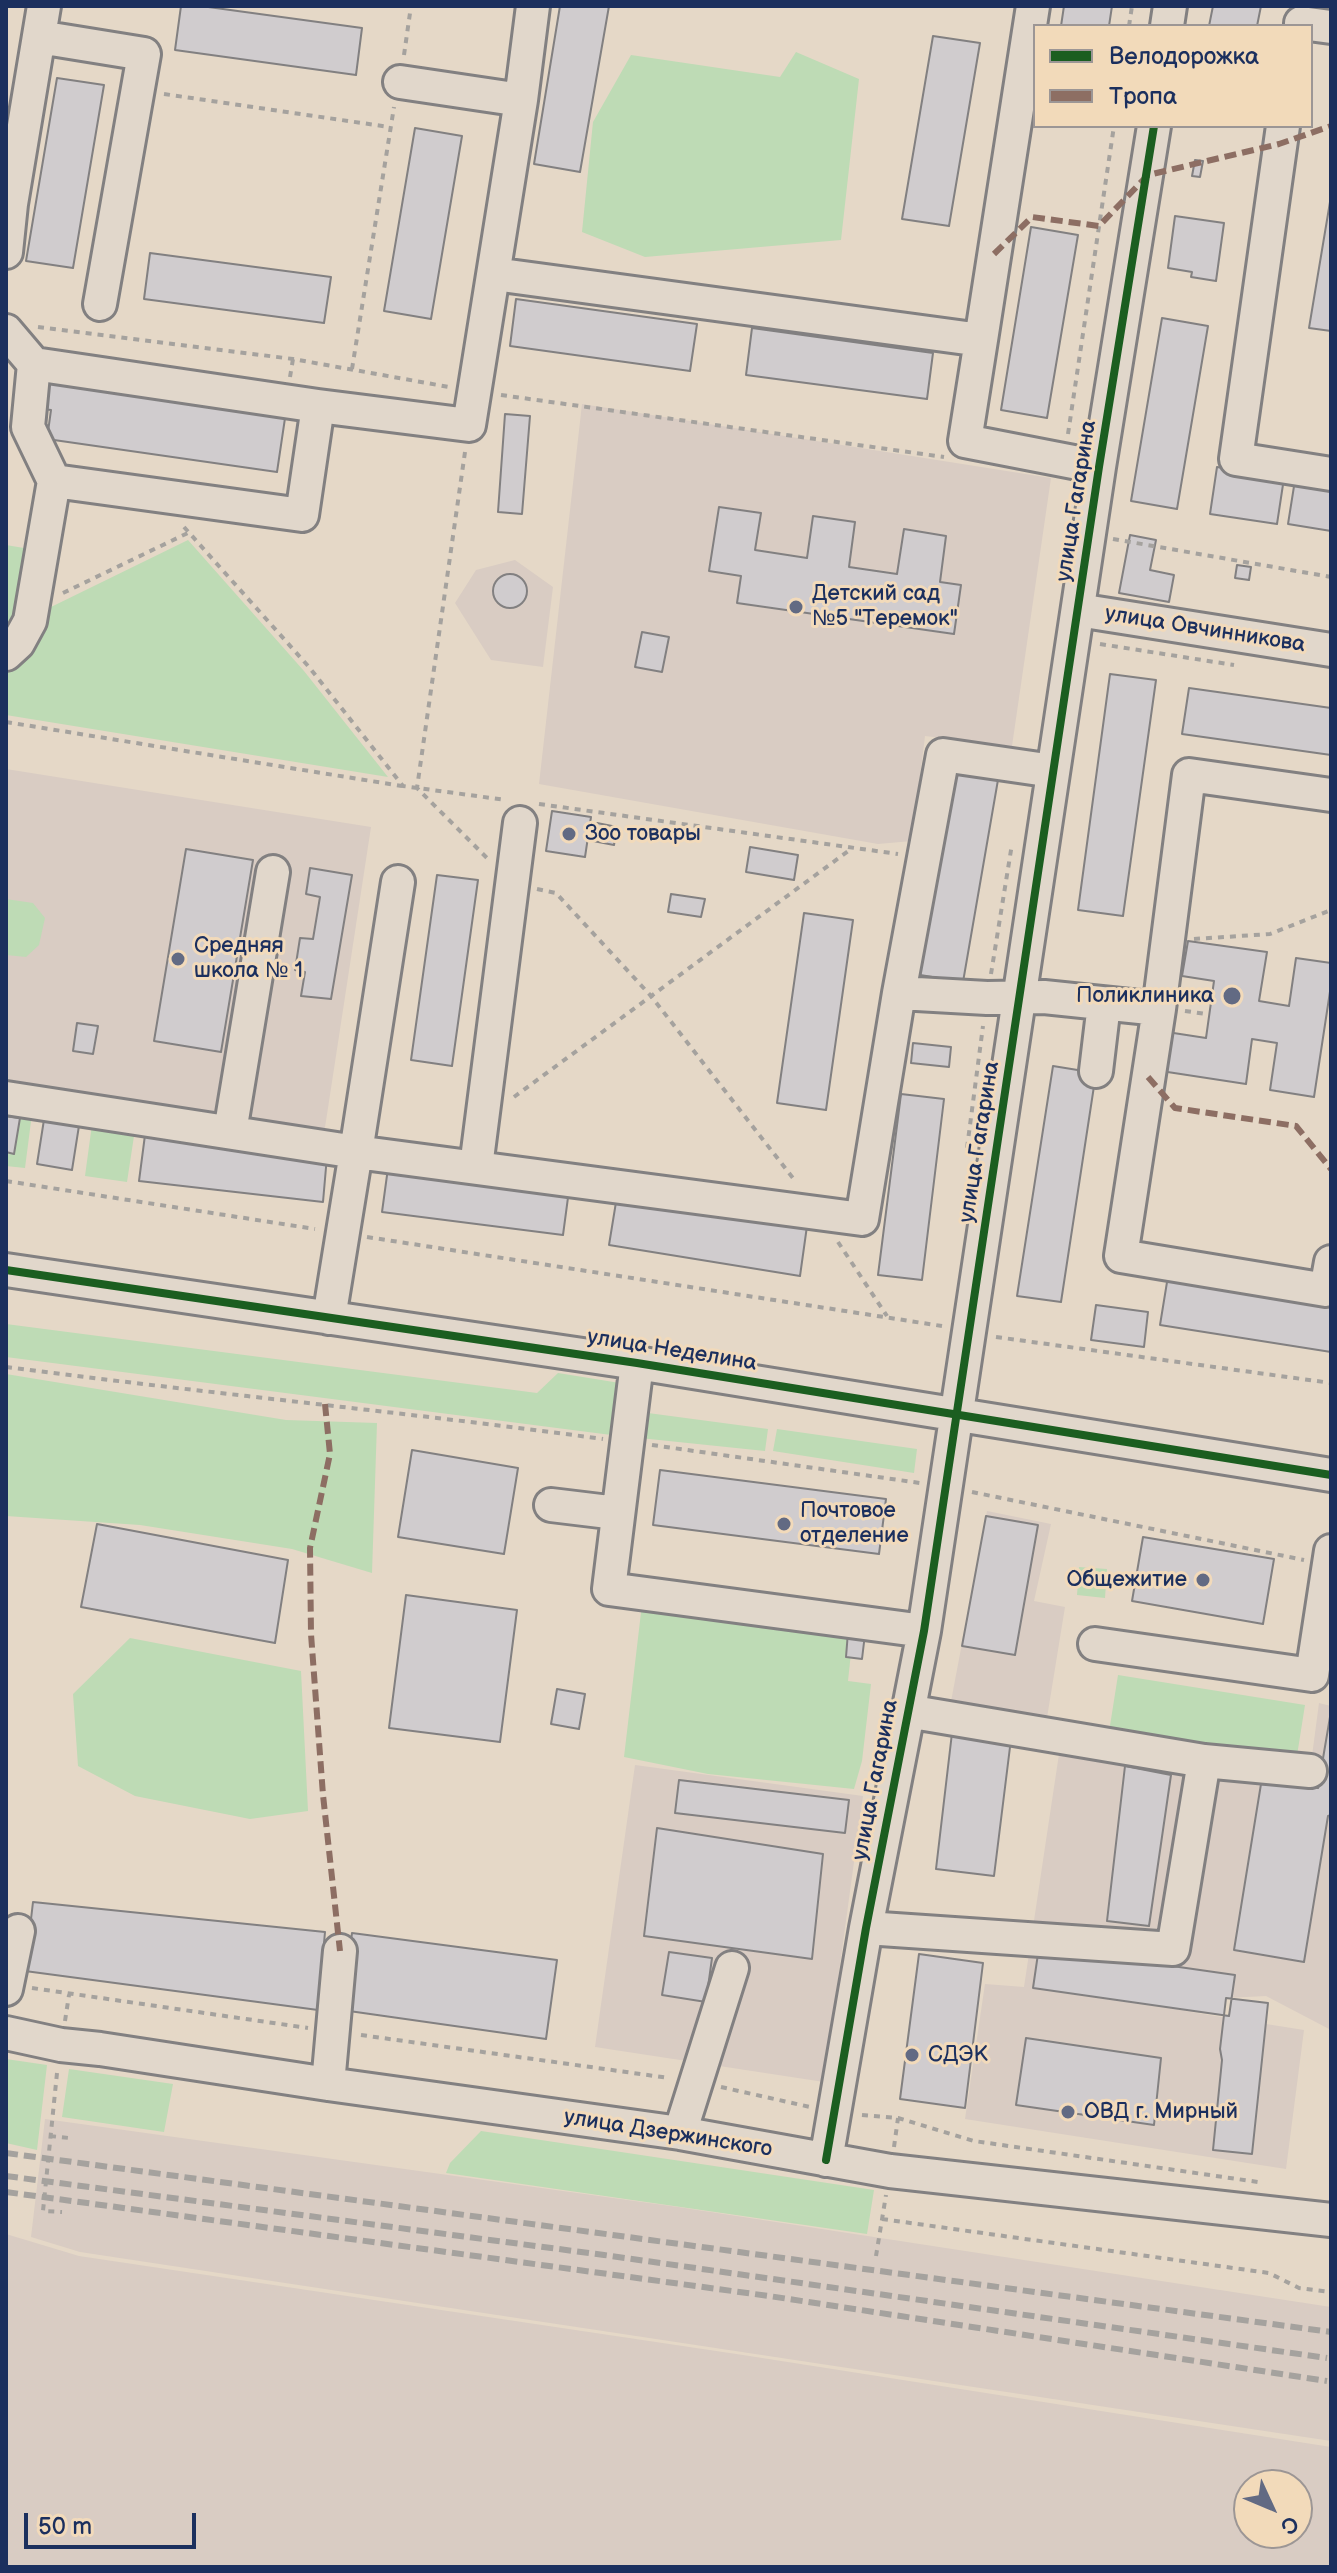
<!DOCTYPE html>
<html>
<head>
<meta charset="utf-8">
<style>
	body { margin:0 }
	#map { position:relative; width:1337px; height:2573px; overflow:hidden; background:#e5d8c7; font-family:"Balsamiq Sans",sans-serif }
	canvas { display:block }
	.frame { position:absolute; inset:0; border:8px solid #1b2f5e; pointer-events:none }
	.legend { position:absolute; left:1033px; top:24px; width:280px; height:104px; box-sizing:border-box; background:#f2daba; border:2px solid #9c9695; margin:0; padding:10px 14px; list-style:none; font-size:24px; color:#1b2f5e }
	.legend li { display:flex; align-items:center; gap:16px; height:40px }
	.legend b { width:40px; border:2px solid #9c9695 }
	.north { position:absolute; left:1233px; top:2469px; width:80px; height:80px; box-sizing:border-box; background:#f2daba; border:2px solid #9c9695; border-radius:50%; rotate:134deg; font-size:22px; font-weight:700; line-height:32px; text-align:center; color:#1b2f5e }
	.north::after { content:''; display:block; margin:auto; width:28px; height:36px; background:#626a83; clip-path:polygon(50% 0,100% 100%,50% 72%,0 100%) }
	.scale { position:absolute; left:24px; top:2513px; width:172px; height:36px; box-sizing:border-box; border:4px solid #1b2f5e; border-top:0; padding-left:10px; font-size:24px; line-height:28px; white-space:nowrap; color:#1b2f5e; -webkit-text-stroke:6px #f2daba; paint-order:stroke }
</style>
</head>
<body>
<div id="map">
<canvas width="1337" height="2573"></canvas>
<div class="frame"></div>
<ul class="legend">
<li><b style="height:10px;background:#1b5e20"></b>Велодорожка</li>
<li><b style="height:10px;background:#8d6e63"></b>Тропа</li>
</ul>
<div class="north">С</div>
<div class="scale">50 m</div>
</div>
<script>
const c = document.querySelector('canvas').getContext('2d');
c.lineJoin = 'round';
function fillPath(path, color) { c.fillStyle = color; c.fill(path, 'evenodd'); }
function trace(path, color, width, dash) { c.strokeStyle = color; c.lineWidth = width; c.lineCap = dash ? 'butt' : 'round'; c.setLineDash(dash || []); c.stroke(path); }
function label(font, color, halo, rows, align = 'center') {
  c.font = font + ' "Balsamiq Sans",sans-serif'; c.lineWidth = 6; c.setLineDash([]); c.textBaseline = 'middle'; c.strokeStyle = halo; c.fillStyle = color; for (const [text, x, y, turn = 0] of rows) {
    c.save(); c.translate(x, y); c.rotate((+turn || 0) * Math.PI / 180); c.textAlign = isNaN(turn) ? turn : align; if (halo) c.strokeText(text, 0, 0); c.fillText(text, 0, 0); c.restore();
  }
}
fillPath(new Path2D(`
	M582 404 1051 478 1012 746 925 736 912 841 878 844 539 784Z
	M515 560 553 587 543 667 491 660 455 603 476 570Z
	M6 769 371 827 324 1134 6 1091Z
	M987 1511 1051 1524 1034 1601 1065 1607 1045 1730 949 1712Z
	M1319 1703 1331 1706V2030L1266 1996 1226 1998 1209 2014 1184 2011 1304 2030 1286 2169 965 2119 985 1984 1024 1987 1062 1734 1310 1771Z
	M635 1765 863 1796 824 2082 595 2047Z
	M45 2119 678 2207 1331 2307V2441L80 2252 31 2237Z
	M6 2234 79 2256 743 2355 1331 2447V2567H6ZM1249 2485H1297V2533H1249Z`), '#d9ccc3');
fillPath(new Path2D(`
	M796 52 859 79 841 240 645 257 582 232 593 122 631 55 780 77Z
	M188 540 304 671 388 777 6 715V660L45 623 51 607Z
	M6 545 36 550 26 598 6 633Z
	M6 899 33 903 45 918 39 945 26 957 6 955Z
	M6 1103 33 1106 25 1168 6 1166Z
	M93 1117 136 1123 127 1182 85 1176Z
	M6 1324 537 1393 558 1373 626 1384 619 1436 6 1357Z
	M6 1374 286 1420 377 1423 372 1573 292 1549 140 1525 6 1516Z
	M633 1411 768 1429 765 1451 630 1437Z
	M777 1429 917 1449 914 1473 773 1451Z
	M1079 1567 1107 1569 1105 1598 1077 1595Z
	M642 1604 853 1634 848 1681 871 1684 862 1761 854 1789 708 1774 624 1757Z
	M130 1638 301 1671 308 1811 250 1819 135 1796 78 1766 73 1694Z
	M1118 1675 1305 1705 1296 1762 1109 1732Z
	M6 2059 47 2065 37 2150 6 2143Z
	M69 2069 173 2084 164 2132 62 2117Z
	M481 2131 874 2190 867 2234 446 2173 450 2163Z`), '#bedbb5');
const building = new Path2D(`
	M181 6H201L362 28 356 75 175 50Z
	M560 6H609L580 172 534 164Z
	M1064 6H1112L1109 26H1061Z
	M1213 6H1261L1257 26H1209Z
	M933 36 980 43 949 226 902 219Z
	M57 78 104 85 73 268 26 261Z
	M415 128 462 136 431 319 384 311Z
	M1195 160 1203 161 1200 177 1192 176Z
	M1331 196V331L1309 328Z
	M1175 216 1224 223 1216 281 1191 277 1192 272 1168 268Z
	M1031 227 1078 235 1047 418 1001 410Z
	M150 253 331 277 324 323 144 299Z
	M516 299 697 324 690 371 510 346Z
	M1162 318 1208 326 1177 509 1131 501Z
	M752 328 933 353 927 399 746 375Z
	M35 361 288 398 277 472 47 439 51 410 35 408Z
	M505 414 530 416 522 514 498 512Z
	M1217 467 1284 478 1277 524 1210 514Z
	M1295 480 1331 486V531L1288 524Z
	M719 507 761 513 755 550 807 558 813 516 855 522 849 567 897 574 904 529 946 536 940 582 961 585 954 634 737 603 741 576 709 571Z
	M1130 535 1156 540 1150 570 1174 575 1169 602 1119 593Z
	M1237 565 1251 567 1249 580 1235 578Z
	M493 591a17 17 0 1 1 34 0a17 17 0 1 1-34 0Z
	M642 632 669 637 662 672 635 667Z
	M1110 674 1156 680 1123 916 1078 910Z
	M1189 688 1331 708V755L1182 734Z
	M952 766 999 774 963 982 914 974Z
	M552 811 591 817 585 857 546 851Z
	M597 823 617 827 614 845 593 841Z
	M750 847 798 855 794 880 746 872Z
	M186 849 253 860 221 1052 154 1041Z
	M310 868 352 875 331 999 301 996 305 972 295 970 300 938 313 939 320 897 306 894Z
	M437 875 478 880 452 1066 411 1060Z
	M671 894 705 899 701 917 668 912Z
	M804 913 853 920 826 1110 777 1103Z
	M1188 941 1267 952 1259 1001 1289 1006 1296 958 1331 963V985L1314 1097 1270 1090 1277 1043 1252 1039 1246 1084 1161 1071 1167 1032 1206 1038 1214 981 1182 976Z
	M77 1023 98 1026 93 1054 73 1051Z
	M913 1043 951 1047 949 1067 911 1063Z
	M1053 1066 1096 1073 1061 1302 1017 1296Z
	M901 1094 944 1099 922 1280 878 1275Z
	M46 1107 81 1113 72 1170 37 1164Z
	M6 1116 20 1118 14 1154 6 1152Z
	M145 1135 327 1156 323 1202 139 1181Z
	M388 1168 569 1190 563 1235 382 1212Z
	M617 1196 807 1226 800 1276 609 1245Z
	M1168 1276 1331 1302V1352L1160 1325Z
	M1096 1305 1148 1312 1144 1347 1091 1340Z
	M412 1450 518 1468 504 1554 398 1537Z
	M660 1470 886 1499 879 1554 653 1525Z
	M986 1516 1038 1525 1015 1655 962 1646Z
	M97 1524 288 1560 275 1643 81 1607Z
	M1143 1537 1274 1559 1263 1624 1132 1601Z
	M406 1595 517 1610 500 1742 389 1728Z
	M848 1632 865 1634 862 1659 846 1657Z
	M557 1689 585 1694 579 1729 551 1724Z
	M1330 1717 1331 1815 1328 1816 1304 1962 1234 1950 1261 1784 1318 1788Z
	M952 1733 1011 1739 994 1876 936 1869Z
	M1125 1766 1171 1775 1149 1926 1107 1921Z
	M679 1780 849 1800 845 1833 675 1813Z
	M657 1828 823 1854 812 1959 644 1936Z
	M33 1902 325 1932 318 2010 25 1971Z
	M352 1933 557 1960 546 2039 342 2010Z
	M1039 1947 1235 1975 1229 2016 1033 1988Z
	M669 1952 712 1958 706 2002 662 1995Z
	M919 1954 983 1963 965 2108 900 2099Z
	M1226 1998 1268 2003 1252 2154 1213 2150 1222 2060 1220 2049Z
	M1026 2038 1161 2058 1154 2125 1016 2105Z`);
fillPath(building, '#d0ccce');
trace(building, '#828081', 2);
const minor = new Path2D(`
	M1167 26 1170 6
	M1301 26V23L1331 27
	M39 37 144 54 100 304
	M400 82 521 100
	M1283 126 1236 459 1331 474
	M6 252 11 204 44 6
	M494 274 981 340 1033 6
	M6 331 34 364 318 406 469 425 521 100 533 6
	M981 340 965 441 1099 467
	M54 481 302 515 318 406
	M1078 610 1331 650
	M6 654 18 643 30 621 54 481 28 427 34 364
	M1331 795 1189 775 1159 1009 1121 1256 1326 1290 1331 1262
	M899 993 987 998 1044 997 1159 1009
	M1096 1071 1104 1004
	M6 1098 356 1152 398 882
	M230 1132 273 872
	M476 1167 520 823
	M6 1270 637 1363 1331 1475
	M329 1318 356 1152 862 1219 899 993 943 755 1053 771
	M637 1363 609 1589 924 1631
	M551 1505 617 1513
	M1095 1644 1312 1675 1331 1551
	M907 1711 1204 1761 1310 1771
	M866 1928 1173 1949 1204 1761
	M6 1989 18 1931
	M6 2033 61 2045 100 2049 328 2084 680 2133 890 2171 1331 2220
	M328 2084 340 1951
	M680 2133 732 1968
	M826 2160 866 1928 924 1631 1099 467 1154 126`);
trace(minor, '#828081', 38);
trace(new Path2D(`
	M1129 26 1132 6
	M404 55 411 6
	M164 94 389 127
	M38 327 293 359 449 387
	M352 369 394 107
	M290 377 293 359
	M501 395 944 457
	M1068 434 1114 126
	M465 452 417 788 488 859
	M184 527 309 667 403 786 506 800
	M1113 539 1331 577
	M63 593 192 531
	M1100 644 1234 665
	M6 722 402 786
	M539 804 898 854
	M537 889 556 893 651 996 796 1182
	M1194 939 1270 934 1331 910
	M991 974 1012 844
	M1185 1011 1206 1014
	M514 1097 851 849
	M967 1148 983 1026
	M6 1181 315 1229
	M367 1237 942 1326
	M838 1242 887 1316
	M996 1337 1331 1383
	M6 1367C205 1393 404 1412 603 1439
	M652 1445 920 1483
	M972 1492 1304 1560
	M32 1988 308 2028
	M65 2021 69 1995
	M361 2035 669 2078
	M57 2073 43 2211 62 2212
	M721 2087 810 2107
	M862 2115 898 2118 974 2141 1258 2182
	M50 2136 69 2138
	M894 2147 898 2118
	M882 2219 1269 2273 1299 2288 1331 2292
	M876 2256 886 2195`), '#a5a29e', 4, [6, 6]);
trace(minor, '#e1d7cb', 32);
trace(new Path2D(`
	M6 2153 1331 2332
	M6 2176 604 2255 1327 2358
	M6 2192 769 2296 1327 2381`), '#a5a29e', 6, [12, 6]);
trace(new Path2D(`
	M994 254 1032 217 1099 226 1148 175 1279 144 1331 126
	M1148 1077 1175 1108 1296 1126 1331 1169
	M325 1404 330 1454 310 1548 311 1634 323 1795 340 1951`), '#8d6e63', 6, [12, 6]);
trace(new Path2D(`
	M6 1270 637 1363 1331 1475
	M826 2160 866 1928 924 1631 1099 467 1154 126`), '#1b5e20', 8);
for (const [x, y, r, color] of [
	[796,607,8,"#626a83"],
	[569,834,8,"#626a83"],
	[178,959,8,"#626a83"],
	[1232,996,10,"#626a83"],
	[784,1524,8,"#626a83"],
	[1203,1580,8,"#626a83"],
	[912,2055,8,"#626a83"],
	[1068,2112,8,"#626a83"]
]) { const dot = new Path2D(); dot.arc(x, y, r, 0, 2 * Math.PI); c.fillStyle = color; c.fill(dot); trace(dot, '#f2daba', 3); }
label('22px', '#1b2f5e', '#f2daba', [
	["улица Гагарина",1077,501,-81],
	["улица Овчинникова",1205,630,9],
	["улица Гагарина",980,1142,-81],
	["улица Неделина",672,1351,9],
	["улица Гагарина",876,1780,-79],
	["улица Дзержинского",668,2134,9]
]);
label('22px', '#1b2f5e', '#f2daba', [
	["Детский сад",812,594],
	["№5 \"Теремок\"",812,619],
	["Зоо товары",585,834],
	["Средняя",194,946],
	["школа № 1",194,971],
	["Поликлиника",1214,996,"right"],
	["Почтовое",800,1511],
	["отделение",800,1536],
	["Общежитие",1187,1580,"right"],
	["СДЭК",928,2055],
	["ОВД г. Мирный",1084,2112]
], 'left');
</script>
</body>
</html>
